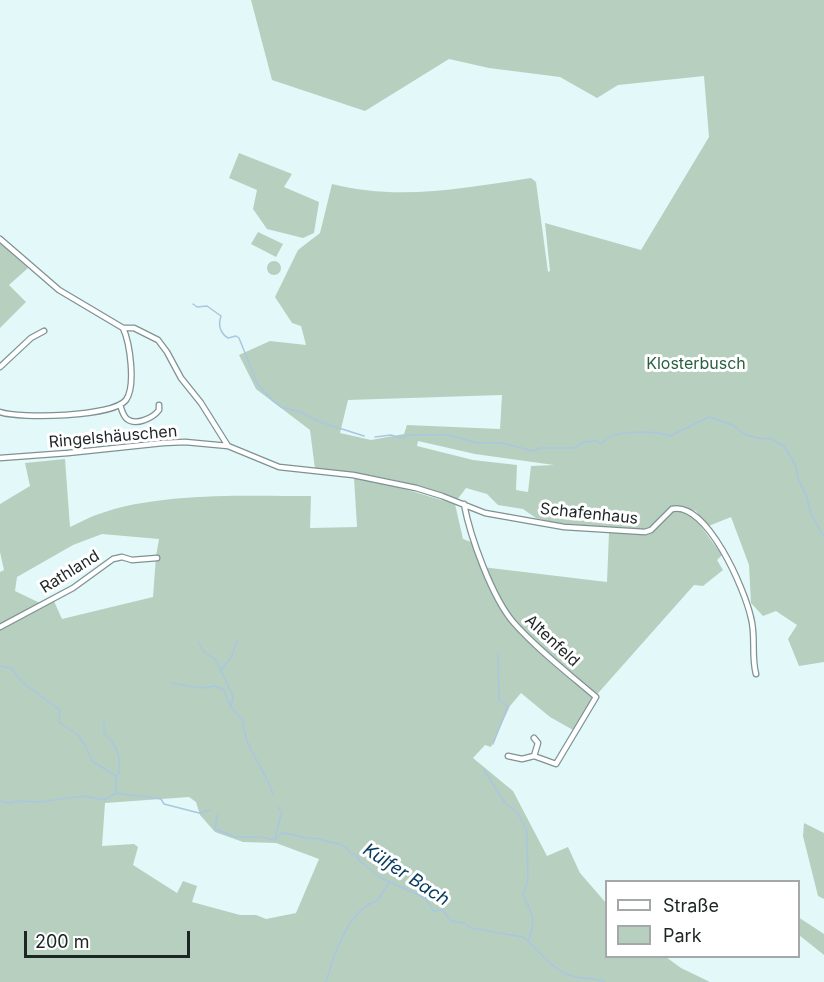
<!DOCTYPE html>
<html>
<head>
<meta charset="utf-8">
<style>
	body { margin:0 }
	#map { position:relative; width:824px; height:982px; overflow:hidden; background:#e3f8f9; font-family:Inter,sans-serif }
	canvas { display:block }
	.legend { position:absolute; left:605px; top:880px; width:195px; height:78px; box-sizing:border-box; background:#fff; border:2px solid #a5a8a8; margin:0; padding:8px 10px; list-style:none; font-size:18px; color:#1d2525 }
	.legend li { display:flex; align-items:center; gap:12px; height:30px }
	.legend b { width:30px; border:2px solid #a5a8a8 }
	.scale { position:absolute; left:24px; top:931px; width:166px; height:27px; box-sizing:border-box; border:3px solid #1d2525; border-top:0; padding-left:8px; font-size:18px; line-height:21px; white-space:nowrap; color:#1d2525; -webkit-text-stroke:4px #fff; paint-order:stroke }
</style>
</head>
<body>
<div id="map">
<canvas width="824" height="982"></canvas>
<ul class="legend">
<li><b style="height:8px;background:#fff"></b>Straße</li>
<li><b style="height:16px;background:#b7cfbf"></b>Park</li>
</ul>
<div class="scale">200 m</div>
</div>
<script>
const c = document.querySelector('canvas').getContext('2d');
c.lineJoin = 'round';
function fillPath(path, color) { c.fillStyle = color; c.fill(path, 'evenodd'); }
function trace(path, color, width, dash) { c.strokeStyle = color; c.lineWidth = width; c.lineCap = dash ? 'butt' : 'round'; c.setLineDash(dash || []); c.stroke(path); }
function label(font, color, halo, rows, align = 'center') {
  c.font = font + ' Inter,sans-serif'; c.lineWidth = 6; c.setLineDash([]); c.textBaseline = 'middle'; c.strokeStyle = halo; c.fillStyle = color; for (const [text, x, y, turn = 0] of rows) {
    c.save(); c.translate(x, y); c.rotate((+turn || 0) * Math.PI / 180); c.textAlign = isNaN(turn) ? turn : align; if (halo) c.strokeText(text, 0, 0); c.fillText(text, 0, 0); c.restore();
  }
}
fillPath(new Path2D(`
	M251 0H824V662L799 666 788 639 797 625 776 611 763 616 751 603 749 565 731 517 706 527 696 511 680 506 672 508 650 528 642 530 556 523 536 518 523 509 498 505 487 494 466 488 457 500C412 480 363 473 315 469L310 430 256 389 239 355 270 341 306 345 301 326 292 323 275 297 298 250 320 233 332 184C398 201 465 188 531 178L536 182 548 272 550 271 545 223 641 250 709 137 704 76 618 85 597 98 560 77 489 68 449 59 365 111 272 80ZM502 395 500 429 407 425 404 434 371 440 340 433 348 400ZM418 441 475 454 554 465 531 466 528 492 516 490 517 465 473 460 417 446Z
	M239 153 292 174 284 187 319 202 314 233 303 238 267 229 253 209 257 190 229 178Z
	M258 232 283 244 276 257 251 244Z
	M0 243 28 268 9 285 26 302 0 328Z
	M267 268a7 7 0 1 1 14 0a7 7 0 1 1-14 0Z
	M65 459 70 527C79 523 89 517 99 514 159 492 247 496 311 496L310 528 357 527 354 478 391 485 455 504 463 539 471 542 482 567 607 582 609 533 645 534 668 514 677 509 692 514 722 555 717 560 723 570 703 586 694 585 592 700 573 730 550 717 521 693 510 706 491 747 485 745 473 758 513 791 547 856 568 847 580 873 606 903V956L666 957 681 968 710 982H0V630L53 599 62 619 153 597 156 556 159 539 102 534 73 545 17 577 15 591 40 603 0 625V572L4 570 0 552V504L30 486 25 463ZM189 797 196 802 200 815 215 832 243 842 276 843 319 859 296 913 266 919 256 915H240L192 902 197 886 183 881 177 893 133 865 138 847 134 844 102 846 105 803Z
	M804 823 824 833V899L818 896 803 836Z
	M798 917 824 934V955L799 935Z`), '#b7cfbf');
trace(new Path2D(`
	M193 304 197 307 207 306 221 316C218 325 220 333 228 338L236 336 239 338 258 385 273 401 281 407 300 412 320 422 364 436
	M375 437 391 435 400 438 409 435H449L477 443H502L533 451 540 448H574L584 442 596 441 601 444C603 443 605 440 608 438 619 430 658 431 670 436L709 417 733 425 746 435 762 439 769 438 784 446 796 466 798 479 807 497 810 512 824 537
	M199 642 203 651 216 660 233 696 231 707 243 720C243 747 265 768 273 794
	M0 666 11 668 22 682 60 710 59 722 79 736 86 747 92 761 116 776V793
	M221 670 231 658 237 640
	M171 683 201 688 215 686 223 689 230 705
	M104 720V733C117 746 121 755 119 773L116 776
	M493 744 508 706 499 700 498 654
	M484 770 505 803 518 813 527 832 528 881 523 894C532 915 537 919 528 941 540 953 554 971 572 976 583 980 593 976 604 982
	M0 801 10 803 17 801 39 802 84 796 104 800 116 793C132 796 145 796 161 799L164 804 199 813 210 810
	M217 815 215 829 236 837H260L275 840 282 833C293 833 307 841 317 838 329 845 343 839 351 854L356 855 360 861 381 878 425 898 434 911 443 910 451 921 464 923 471 928 523 937 528 941
	M275 839 282 811 277 807
	M326 982C333 956 349 908 377 901L389 883`), '#a9c7e1', 1.5);
const street = new Path2D(`
	M0 239 59 290 123 328
	M123 328H134L158 340 167 352 181 378 201 403 228 446
	M0 367 31 338 44 331
	M120 405C122 410 123 416 127 419 136 426 153 418 159 410V405
	M0 412C20 419 113 417 126 400 136 386 130 343 123 328
	M0 458 68 453 163 443 185 442 228 446 279 467 353 475 416 488 442 496 485 513 564 527 645 532 651 530 672 509C707 501 745 590 751 618 756 636 751 655 756 674
	M464 504C470 536 492 598 514 623 538 650 568 673 596 697L556 764 534 756 522 759 508 756
	M0 627 73 588 113 559 122 557 132 560 157 558
	M534 756 538 743 534 738`);
trace(street, '#7f9293', 7);
trace(street, '#fff', 4.5);
label('16px', '#286040', '#fff', [
	["Klosterbusch",696,364]
]);
label('16px', '#1d2525', '#fff', [
	["Ringelshäuschen",113,437,-5],
	["Schafenhaus",589,514,6],
	["Rathland",70,572,-32],
	["Altenfeld",552,641,43]
]);
label('italic 18px', '#073b5e', '#fff', [
	["Külfer Bach",406,875,33]
]);
</script>
</body>
</html>
